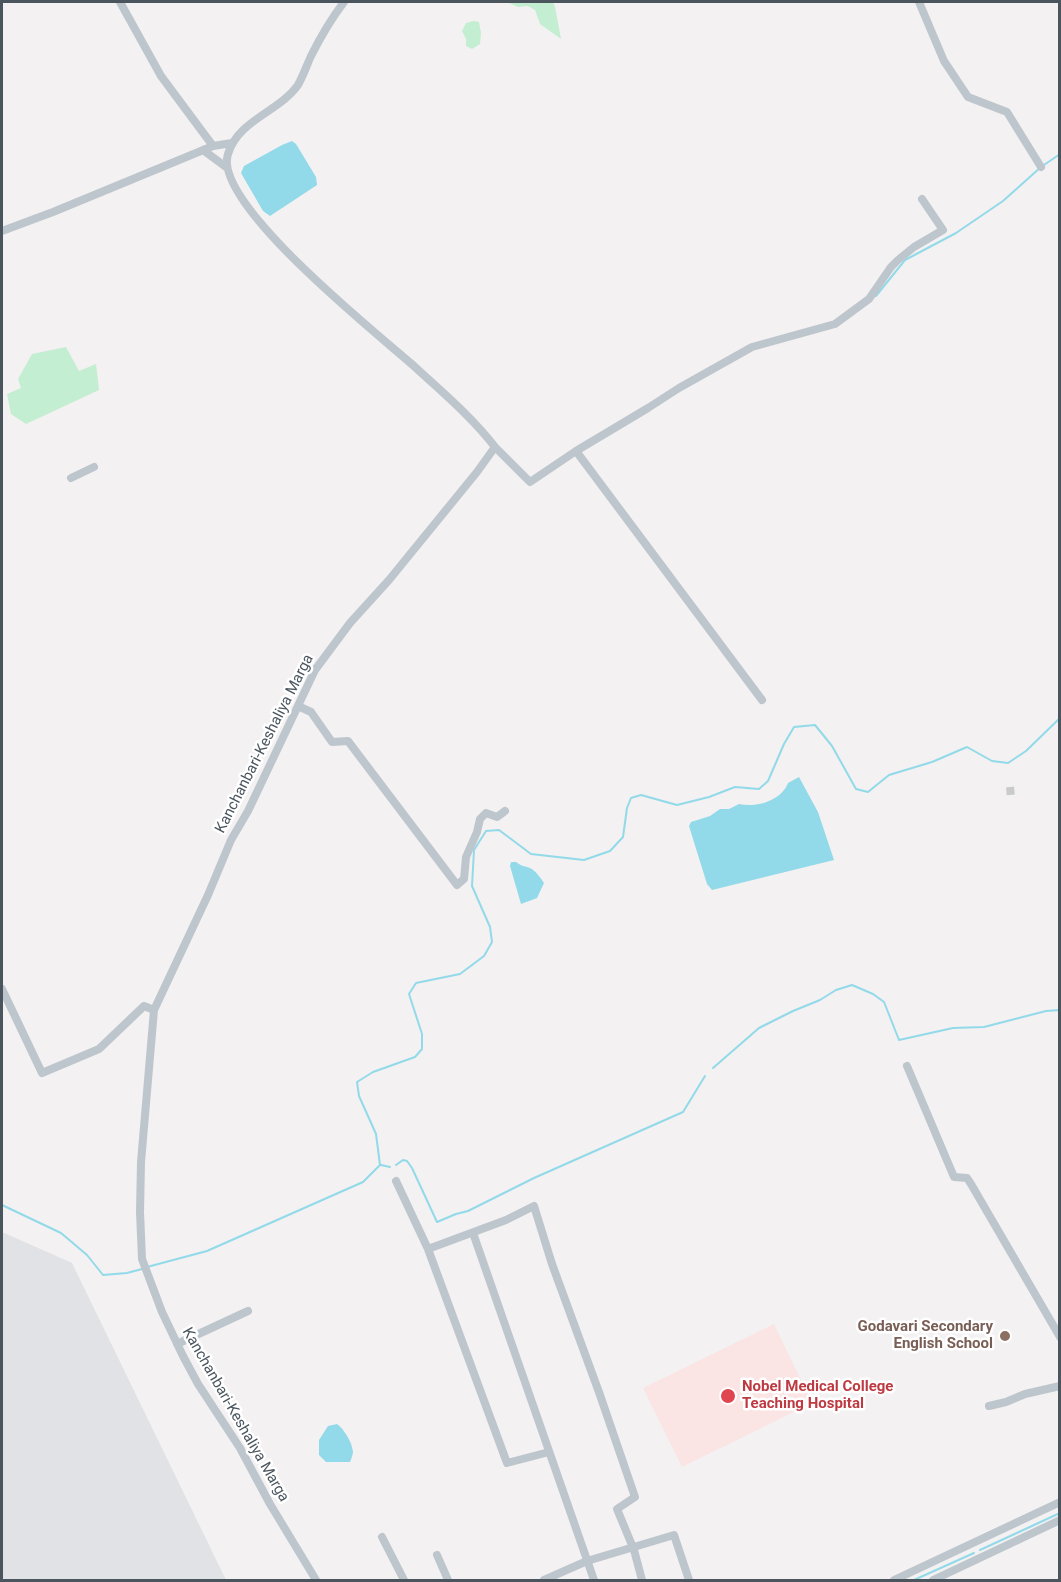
<!DOCTYPE html>
<html>
<head>
<meta charset="utf-8">
<style>
	body { margin:0 }
	#map { position:relative; width:1061px; height:1582px; overflow:hidden; background:#f3f1f1; font-family:Roboto,sans-serif }
	canvas { display:block }
	.frame { position:absolute; inset:0; border:3px solid #4a555e; pointer-events:none }
</style>
</head>
<body>
<div id="map">
<canvas width="1061" height="1582"></canvas>
<div class="frame"></div>
</div>
<script>
const c = document.querySelector('canvas').getContext('2d');
c.lineJoin = 'round';
function fillPath(path, color) { c.fillStyle = color; c.fill(path, 'evenodd'); }
function trace(path, color, width, dash) { c.strokeStyle = color; c.lineWidth = width; c.lineCap = dash ? 'butt' : 'round'; c.setLineDash(dash || []); c.stroke(path); }
function label(font, color, halo, rows, align = 'center') {
  c.font = font + ' Roboto,sans-serif'; c.lineWidth = 5; c.setLineDash([]); c.textBaseline = 'middle'; c.strokeStyle = halo; c.fillStyle = color; for (const [text, x, y, turn = 0] of rows) {
    c.save(); c.translate(x, y); c.rotate((+turn || 0) * Math.PI / 180); c.textAlign = isNaN(turn) ? turn : align; if (halo) c.strokeText(text, 0, 0); c.fillText(text, 0, 0); c.restore();
  }
}
fillPath(new Path2D(`
	M774 1324 812 1403 682 1467 643 1388Z`), '#fae5e4');
fillPath(new Path2D(`
	M2 1232 72 1263 226 1580H2Z`), '#e0e2e5');
fillPath(new Path2D(`
	M507 2H553L555 7 561 39 540 24 535 10 528 6 518 7Z
	M474 21 479 22 481 33 480 44 472 49 466 46V39L462 31 466 23Z
	M66 347 79 371 96 364 99 390 26 424 11 414 7 394 21 388 18 379 32 354Z`), '#c3eed2');
fillPath(new Path2D(`
	M292 141 296 144 316 177 317 185 270 216 263 211 241 173 244 166 282 145Z
	M799 777 818 812 834 860 712 890 707 884 689 826 691 822 710 816 720 809H729L739 804C756 808 781 801 788 783Z
	M511 862H516C521 866 524 866 530 868 536 871 540 877 544 883L537 898 521 904 510 866Z
	M337 1424C344 1429 352 1442 353 1452 353 1454 351 1460 350 1462H326L319 1455V1440L328 1426Z`), '#92dae9');
trace(new Path2D(`
	M876 296 905 260 956 233 1003 201 1041 167 1060 154
	M713 1068 759 1028 793 1011 820 1000 836 990 852 985 873 994 884 1002 899 1040 953 1028 984 1027 1046 1011 1060 1010
	M381 1165 390 1167
	M396 1165 403 1160 407 1161 412 1168 437 1222 456 1214 468 1211 534 1178 683 1112 705 1076
	M2 1205 61 1233 87 1255 103 1275 127 1273 142 1269
	M147 1267 207 1251 363 1182 380 1165 376 1134 359 1096 357 1082 373 1072 415 1057 422 1049V1034L409 994 416 983 460 974 484 956 492 942 490 927 472 886 474 850 486 831 499 830 531 854 584 860 610 851 623 837 627 808 631 798 641 795 677 805 709 797 735 787 759 789 768 781 784 744 794 727 815 725 832 746 856 789 868 792 889 775 932 762 967 747 992 761 1008 763 1026 751 1060 718
	M980 1550 1060 1513
	M914 1580 974 1553`), '#92dae9', 2);
trace(new Path2D(`
	M1010 787 1011 797`), '#c9cacc', 8, [8, 4]);
trace(new Path2D(`
	M120 2 161 76 213 146
	M919 2 944 61 968 97 1007 112 1041 167
	M203 150 226 167
	M2 231 53 212 213 146 232 143
	M495 447 530 482 576 451 648 408 679 388 752 347 835 324 869 299 891 267 898 260 914 247 943 230 922 199
	M576 451 762 700
	M71 478 94 467
	M298 706 311 712 332 742 348 741 457 885 464 879 466 857 477 832 480 819 486 813 497 817 505 811
	M2 989 42 1073 99 1049 144 1006 154 1010
	M907 1066 954 1177 967 1178 971 1184 1060 1337
	M396 1181 428 1249 507 1463 549 1452
	M473 1233 594 1580
	M428 1249 506 1220 534 1206 552 1264 600 1395 635 1497 617 1509 634 1550 642 1580
	M177 1344 248 1311
	M989 1406 1006 1402 1025 1394 1060 1386
	M382 1537 404 1580
	M437 1555 448 1580
	M316 1580 270 1504 240 1448 198 1384 183 1356 162 1312 142 1259 140 1212 141 1162 154 1010 208 895 231 840 248 811 315 670 350 623 389 580 477 472 495 447C472 417 442 392 415 367 378 334 212 203 228 154 238 120 279 112 298 85 303 76 307 65 311 56 321 36 331 19 344 2
	M544 1580 587 1561 674 1535 689 1580
	M894 1580 1060 1502
	M933 1580 1060 1520`), '#bec6cd', 8);
for (const [x, y, r, color] of [
	[1005,1336,6,"#8d6e63"],
	[728,1396,8,"#e0444e"]
]) { const dot = new Path2D(); dot.arc(x, y, r, 0, 2 * Math.PI); c.fillStyle = color; c.fill(dot); trace(dot, '#fff', 2); }
label('15px', '#4a555e', '#fff', [
	["Kanchanbari-Keshaliya Marga",265,744,-63],
	["Kanchanbari-Keshaliya Marga",235,1415,60]
]);
label('bold 15px', '#785e54', '#fff', [
	["Godavari Secondary",993,1327],
	["English School",993,1344]
], 'right');
label('bold 15px', '#be3a42', '#fff', [
	["Nobel Medical College",742,1387],
	["Teaching Hospital",742,1404]
], 'left');
</script>
</body>
</html>
